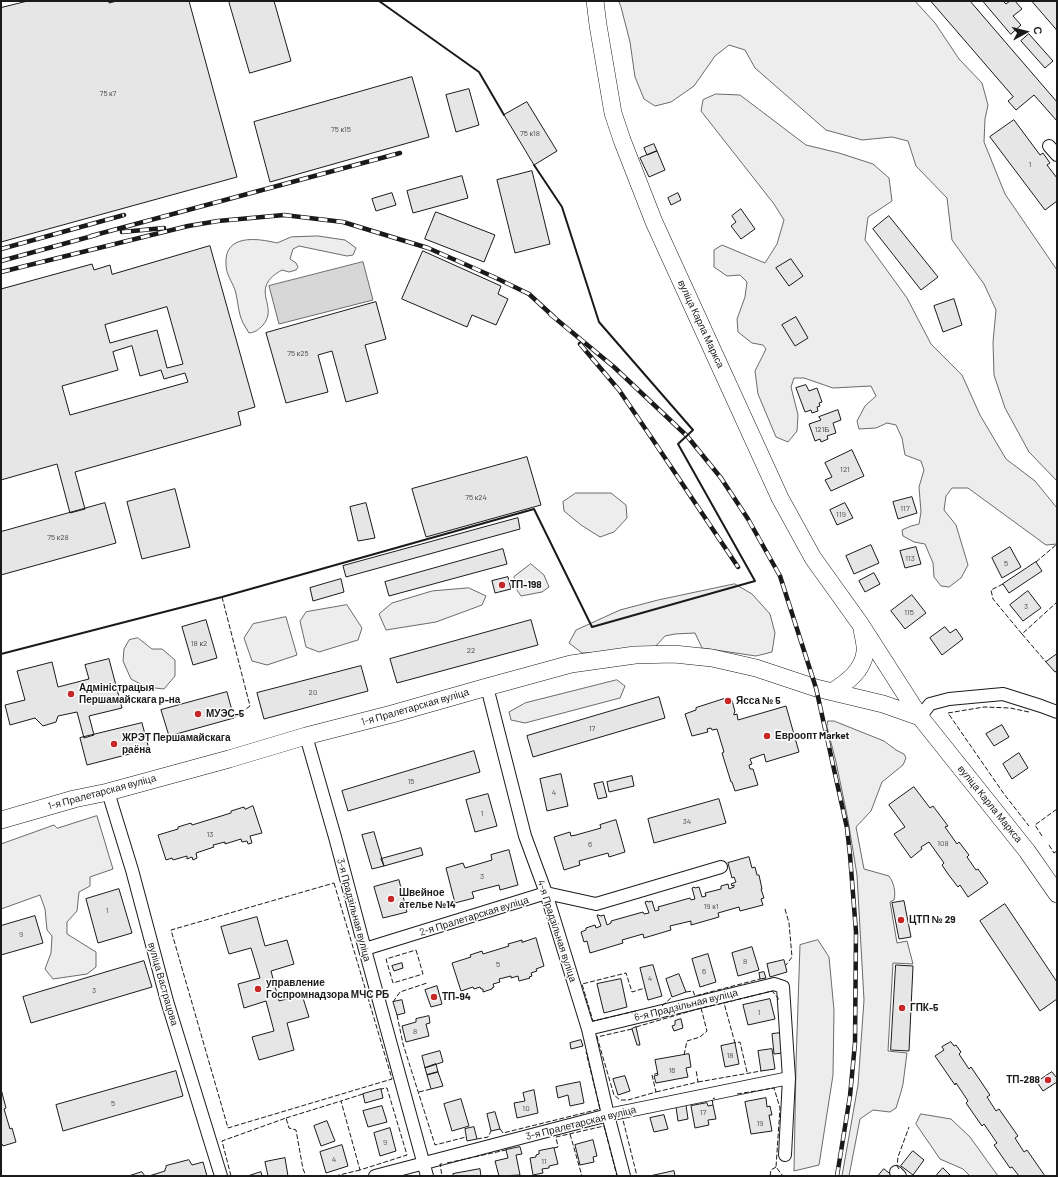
<!DOCTYPE html>
<html>
<head>
<meta charset="utf-8">
<style>
	body { margin:0 }
	#map { position:relative; width:1058px; height:1177px; overflow:hidden; background:#fff; font-family:Barlow,sans-serif }
	canvas { display:block }
	.frame { position:absolute; inset:0; border:2px solid #1a1a1a; pointer-events:none }
	.north { position:absolute; left:1006px; top:12px; width:40px; height:40px; -webkit-text-stroke:3px #fff; paint-order:stroke; rotate:83deg; font-size:11px; font-weight:700; line-height:16px; text-align:center; color:#1a1a1a }
	.north::after { content:''; display:block; margin:auto; width:14px; height:18px; background:#1a1a1a; clip-path:polygon(50% 0,100% 100%,50% 72%,0 100%) }
</style>
</head>
<body>
<div id="map">
<canvas width="1058" height="1177"></canvas>
<div class="frame"></div>
<div class="north">С</div>
</div>
<script>
const c = document.querySelector('canvas').getContext('2d');
c.lineJoin = 'round';
function fillPath(path, color) { c.fillStyle = color; c.fill(path, 'evenodd'); }
function trace(path, color, width, dash) { c.strokeStyle = color; c.lineWidth = width; c.lineCap = dash ? 'butt' : 'round'; c.setLineDash(dash || []); c.stroke(path); }
function label(font, color, halo, rows, align = 'center') {
  c.font = font + ' Barlow,sans-serif'; c.lineWidth = 3; c.setLineDash([]); c.textBaseline = 'middle'; c.strokeStyle = halo; c.fillStyle = color; for (const [text, x, y, turn = 0] of rows) {
    c.save(); c.translate(x, y); c.rotate((+turn || 0) * Math.PI / 180); c.textAlign = isNaN(turn) ? turn : align; if (halo) c.strokeText(text, 0, 0); c.fillText(text, 0, 0); c.restore();
  }
}
const green = new Path2D(`
	M619 1H915L935 23 959 59 982 83 988 105 985 119 984 142 1005 194 1057 270V481L1029 452 1005 408 994 375 993 342 996 310 984 284 952 240 947 198 916 166 908 141 892 137 862 140 826 130 755 68 745 50 729 45 715 56 694 86 671 102 655 106 644 99 635 77 630 42 621 7Z
	M716 94 740 95 806 145 839 153 873 164 889 178 892 201 868 217 865 240 907 298 931 344 962 375 980 415 1006 459 1035 481 1057 508V544L1046 545 968 488H952L946 496 944 510 956 525 968 565 961 578 949 587 941 586 934 577 933 563 925 544 914 542 903 536 902 530 911 526 919 524 921 512 919 487 924 470 921 461 905 455 902 438 896 425 887 423 876 428 859 429 857 421 865 406 876 396 871 386 833 388 804 378H794L791 387 798 415 797 431 788 442 776 437 758 394 755 371 766 349 763 345 752 343 738 332 737 319 745 297 747 282 740 275 727 276 714 267V250L722 245 765 263 777 244 784 220 774 204 701 111 703 100Z
	M318 236 345 240 356 248 353 255 347 256 299 246 293 249 290 259 296 263 298 267 296 270 289 272 282 270C275 274 269 278 266 286 262 299 275 311 263 325 258 330 256 332 249 333 247 330 245 326 243 323 238 313 238 300 235 290 232 281 226 275 226 264 224 234 257 238 277 243L291 237Z
	M576 493H611L626 505 627 518 614 532 600 537 581 525 564 511 563 502Z
	M531 564 544 575 549 587 542 592 521 596 517 590 514 577Z
	M735 584 752 594 770 614 775 633 772 652 756 656 702 648 695 633 675 634 665 636 655 647 630 651 582 653 569 643 576 630 620 610 658 600Z
	M469 588 486 596 482 605 436 622 386 630 379 614 392 603 432 591Z
	M347 605 362 628 358 640 319 652 306 647 300 621 306 612Z
	M286 617 297 655 267 665 252 661 244 638 253 624Z
	M138 638 152 649H162L175 660V676L164 689 146 687 131 679 123 661 124 649 129 640Z
	M617 680 625 686 620 698 525 723 511 720 509 712 525 703Z
	M828 721H834L884 741 896 750 904 754 906 758 903 765 882 782 871 811 856 827 864 869 889 876C894 883 896 892 894 900L890 902 897 943 907 941 913 964 893 963 888 1051 907 1053 903 1084 901 1092 896 1108 890 1112 873 1110 860 1119 849 1176H842L858 1085 864 1000 857 875 848 820 836 762 827 727Z
	M97 816 113 869 90 877V886L79 892 77 911 67 922V934L96 952V967L87 974 53 979 45 969 51 953 52 936 47 930 45 909 40 895 1 909V844L54 825 57 828Z
	M818 940 829 957 834 1010 833 1075 819 1165 794 1171 796 1064 800 945Z
	M921 1114 951 1119 970 1137 998 1176H970L963 1169 940 1159 916 1124Z`);
fillPath(green, '#ededed');
trace(green, '#6a6a6a', 1);
const water = new Path2D(`
	M363 262 373 300 279 324 269 286Z`);
fillPath(water, '#d7d7d7');
trace(water, '#6a6a6a', 1);
const building = new Path2D(`
	M28 1H109V3L117 1H189L237 177 1 242V8Z
	M229 1H274L291 61 250 73Z
	M931 1H970L1057 102V121L1034 95 1016 110 1008 101 1013 97Z
	M983 1H1003L1006 4 1010 1H1015L1022 9 1013 16 1021 25 1011 34Z
	M1032 1H1057V30Z
	M1029 34 1053 61 1045 68 1021 41Z
	M412 77 429 137 270 182 254 122Z
	M469 89 479 125 456 132 446 95Z
	M527 102 557 151 534 165 504 115Z
	M1014 120 1040 155 1043 153 1050 163 1047 165 1057 178V201L1045 210 990 137Z
	M654 144 657 151 647 155 644 148Z
	M657 151 665 170 649 177 640 158Z
	M532 171 550 244 515 253 497 180Z
	M462 176 468 198 413 213 407 191Z
	M392 193 396 205 376 211 372 199Z
	M678 193 681 200 671 205 668 198Z
	M741 209 755 229 741 239 731 226 736 222 732 216Z
	M436 212 495 235 484 262 425 239Z
	M889 216 938 277 921 290 873 229Z
	M210 246 255 407 238 412 241 425 75 472 85 509 70 513 57 464 1 480V289L92 264 94 270 110 265 112 274ZM167 307 183 364 167 368 157 330 110 343 105 325ZM132 346 140 376 161 370 164 379 185 373 188 382 70 415 62 386 118 370 113 352Z
	M423 251 501 286 498 294 508 299 496 325 472 315 467 327 402 299Z
	M791 259 803 276 789 286 776 268Z
	M954 299 962 325 943 332 934 306Z
	M376 302 386 339 365 345 378 393 346 402 332 351 318 355 328 392 286 403 266 333Z
	M796 317 808 338 795 346 782 325Z
	M806 385 809 391 817 388 822 402 819 403 820 406 817 407 818 411 812 413 811 410 805 412 796 388Z
	M838 410 841 420 833 423 836 433 827 436 828 439 821 442 820 439 815 441 809 424 821 420 819 417Z
	M852 450 864 476 831 491 825 480 832 477 825 463Z
	M527 457 541 505 426 537 412 489Z
	M175 489 190 547 142 559 127 502Z
	M912 497 917 513 898 519 893 502Z
	M105 503 116 543 1 575V532Z
	M366 503 375 538 358 541 350 507Z
	M845 503 853 518 837 525 830 510Z
	M518 518 520 529 346 577 343 566Z
	M871 545 879 563 854 574 846 556Z
	M916 547 921 564 905 568 900 551Z
	M1010 547 1021 567 1002 578 992 558Z
	M503 549 507 564 389 596 385 582Z
	M1036 562 1042 571 1009 593 1003 584Z
	M874 573 880 584 865 592 859 581Z
	M508 577 511 589 495 593 492 581Z
	M341 579 344 592 313 601 310 588Z
	M1028 591 1041 608 1023 621 1010 605Z
	M912 595 926 613 905 629 891 611Z
	M206 620 217 658 193 665 182 627Z
	M531 620 538 645 397 683 390 659Z
	M945 627 950 633 956 629 963 639 942 655 930 638Z
	M1057 654V671L1055 672 1046 662Z
	M109 659 122 708 89 716 94 735 84 738 77 712 58 716 56 722 43 726 35 718 10 725 5 705 25 700 17 671 52 662 58 687 89 679 85 665Z
	M361 666 368 691 264 719 257 693Z
	M227 692 234 718 169 736 161 710Z
	M659 697 665 718 533 757 527 736Z
	M724 699 725 702 732 700 735 712 734 713V715L737 714 738 720 786 706 799 752 766 762 764 754 750 759 752 764 749 765 750 769H753L758 785 735 791 732 782H731L722 753 724 752 717 729 712 730 711 728 707 729 708 732 692 736 685 714 696 710V708Z
	M142 723 149 749 87 765 80 738Z
	M1002 725 1009 737 994 746 986 734Z
	M474 751 480 772 348 811 342 791Z
	M1019 753 1028 768 1012 779 1003 764Z
	M561 774 568 806 547 811 540 779Z
	M632 776 634 786 609 792 607 782Z
	M603 782 607 797 598 799 594 784Z
	M914 787 930 808 933 806 948 826 945 827 957 844 959 842 969 855 967 857 976 870 978 869 988 883 968 897 960 885 958 887 948 874 942 865 944 863 929 842 921 847 922 849 911 858 894 834 905 827 889 805Z
	M488 794 497 826 475 832 466 800Z
	M719 799 726 823 654 843 648 819Z
	M253 806 262 833 250 836 252 843 248 844 247 841 242 842 241 839 225 844V842L213 845 214 847 196 853 197 858 193 860 192 857 187 859V856L173 860 172 858 166 860 158 835 178 829V827L191 823 192 825 231 813V811L244 807 245 809Z
	M616 820 625 852 609 857 608 853 579 861 580 865 564 870 554 837 570 832 571 836 576 835 601 828 600 825Z
	M374 832 384 866 372 869 362 835Z
	M421 848 423 855 384 866 381 859Z
	M509 850 518 885 500 890 499 885 472 892 474 898 455 903 446 868 463 863 465 868 492 860 491 855Z
	M749 857 752 868 755 867 757 875H759L762 889H761L764 898 761 899 763 905 740 911 739 907 718 913 719 917 691 925V921L670 926 671 930 644 938 643 934 622 940 623 943 590 953 587 941 584 942 581 932 586 930V928L595 925 596 928 601 926 597 915H599L600 916 604 915 607 925 611 923V921L643 912 644 914 649 913 645 902 647 901 648 902 652 901 655 911 659 910 658 907 690 898 691 900 695 899 692 888 694 887 695 888 699 887 702 897 706 896 705 893 721 889V886L728 884 729 889 734 887V885L732 886 731 884 736 882 734 877 732 878 728 863Z
	M399 880 407 912 383 918 374 887Z
	M119 889 132 933 98 943 86 899Z
	M904 901 911 937 899 939 892 903Z
	M1005 904 1057 982V999L1040 1011 980 921Z
	M35 916 43 943 1 955V926Z
	M257 917 265 946 287 940 294 964 271 971 279 1001 302 995 309 1017 287 1023 294 1050 259 1060 252 1037 274 1031 266 1001 244 1008 238 984 260 978 251 948 229 954 221 927Z
	M536 938 544 966 536 969 537 971 531 973 532 976 529 977 530 978 519 981 518 976 511 978V976L499 979 500 982 493 984 494 987 492 988V989L483 992V989H481L480 987 474 989 473 987 461 991 452 963 471 957 470 955 482 951 483 954 509 946 508 944 522 940V942Z
	M752 947 759 970 738 976 732 953Z
	M708 954 716 982 700 987 692 959Z
	M784 960 787 972 770 977 767 964Z
	M144 961 152 987 31 1023 23 997Z
	M402 963 403 968 394 971 392 966Z
	M653 965 662 996 648 1000 640 968Z
	M896 965 913 966 909 1051 891 1050Z
	M764 972 766 978 760 979 759 973Z
	M679 974 686 992 672 997 666 979Z
	M621 979 627 1007 604 1013 597 984Z
	M437 986 442 1004 431 1007 425 990Z
	M770 999 775 1019 748 1025 743 1005Z
	M402 1000 405 1013 397 1015 393 1002Z
	M429 1016 430 1023 426 1024 429 1036 406 1042 402 1026 416 1022V1019Z
	M681 1019 683 1028 674 1031 672 1026 675 1025V1021Z
	M636 1027 640 1045H637L632 1029Z
	M781 1033 783 1053 774 1054 772 1034Z
	M581 1040 583 1046 571 1049 570 1043Z
	M951 1042 954 1046 956 1045 961 1052 959 1054 969 1069 971 1067 990 1095 987 1097 996 1111 999 1109 1018 1136 1015 1138 1024 1152 1027 1150 1045 1176H1019L1012 1167 1010 1168 994 1145 997 1143 984 1124 982 1126 966 1103 968 1101 956 1083 955 1085 935 1056 944 1050 942 1047Z
	M735 1043 739 1064 725 1067 721 1046Z
	M772 1049 775 1069 761 1071 758 1051Z
	M440 1051 443 1062 425 1068 422 1056Z
	M689 1054 691 1067 686 1068 688 1077 656 1083 654 1076 658 1075 655 1060Z
	M436 1064 438 1072 427 1075 425 1068Z
	M176 1071 183 1096 63 1131 56 1105Z
	M438 1072 443 1086 431 1089 427 1075Z
	M1052 1072 1057 1078V1082L1043 1091 1037 1082Z
	M625 1076 630 1091 618 1095 613 1079Z
	M580 1082 584 1103 570 1106 568 1095 558 1098 556 1087Z
	M1 1089 6 1108 4 1109 10 1129 12 1128 16 1142 3 1146 2 1144H1Z
	M381 1089 383 1098 365 1103 363 1094Z
	M534 1090 538 1113 517 1118 514 1103 525 1101 523 1093Z
	M766 1098 767 1107 770 1106 772 1115H769L772 1131 751 1134 745 1102Z
	M461 1099 469 1126 452 1131 444 1104Z
	M707 1103 708 1106 713 1105 716 1119 708 1120 709 1125 695 1128 691 1106Z
	M686 1105 688 1119 678 1121 676 1107Z
	M382 1106 387 1122 368 1127 363 1111Z
	M495 1112 500 1129 491 1131 487 1114Z
	M664 1115 668 1129 654 1132 650 1118Z
	M327 1121 335 1141 321 1146 314 1126Z
	M474 1127 477 1139 467 1141 465 1129Z
	M390 1128 396 1151 380 1156 374 1133Z
	M593 1140 597 1156 593 1157 594 1162 580 1165 575 1145Z
	M342 1145 348 1166 326 1173 320 1152Z
	M520 1147 522 1154 516 1155 520 1175 499 1176 495 1161 508 1158 506 1150Z
	M554 1148 558 1164 549 1166V1168L542 1169 543 1173 533 1175 530 1158 536 1157V1155L539 1154V1151Z
	M913 1151 924 1160 913 1175 901 1166Z
	M285 1158 288 1176H268L265 1162Z
	M189 1160 192 1165 203 1162 207 1176H149L165 1171V1169L166 1168V1166Z
	M943 1168 951 1176H936Z
	M480 1169 481 1176H453V1174Z
	M884 1169 893 1176H878Z
	M674 1171 675 1176H650Z
	M142 1172 145 1176H129Z
	M261 1172 262 1176H248Z`);
fillPath(building, '#e6e6e6');
trace(building, '#1a1a1a', 1);
const street = new Path2D(`
	M1049 146 1057 155
	M487 687 525 836 546 893 588 1029 608 1115 624 1176
	M920 717 930 704 949 699 1003 694 1041 706 1057 712
	M306 736 335 837 367 957 427 1176
	M108 792 132 870 167 1001 221 1176
	M365 949 546 893 596 904 721 867
	M588 1029 774 984 783 987 789 1078 785 1155
	M896 1172 900 1176
	M375 1176 608 1115 789 1078`);
const secondary = new Path2D(`
	M595 1 598 25 613 113 622 140 654 222 780 498 813 558 861 625 920 717 1027 851 1057 894
	M832 692C847 682 863 671 865 652 866 645 863 636 862 629
	M1 820 74 799 108 792 229 759 306 736 392 714 487 687 571 664 635 655 674 654 712 658 756 668 816 688 883 704 920 717`);
trace(street, '#1a1a1a', 14);
trace(secondary, '#1a1a1a', 18);
trace(street, '#fff', 12);
trace(secondary, '#fff', 17);
const rail = new Path2D(`
	M122 232 164 228
	M91 236 400 153
	M1 249 124 215
	M1 261 96 235
	M1 272 188 226 218 221 284 215 343 222 428 248 494 277 529 294 554 317
	M550 314 614 367 687 436 721 478 748 519 780 576 816 688 847 828 850 855 856 932 855 1043 850 1096 837 1176
	M580 344 619 390 653 440 738 567`);
trace(rail, '#1a1a1a', 4.5);
trace(rail, '#fff', 3, [9]);
trace(new Path2D(`
	M1036 562 1057 544
	M1003 584 991 590 993 599 1022 634 1057 602
	M222 597 250 706 234 718
	M1022 634 1046 662
	M1029 712 1010 708 984 707 948 713 1004 794 1029 826
	M1042 836 1035 825 1057 809
	M1049 845 1054 853 1057 851
	M334 883 392 1079 228 1128 171 930Z
	M785 909 789 923 792 957 786 965
	M416 950 423 974 393 983 386 959Z
	M686 992 693 991 695 996 760 979
	M393 1002 400 992 427 983
	M662 1006 672 997
	M636 1011 593 1021 582 984 626 973 632 992 645 988
	M397 1015 403 1044 435 1145 466 1137
	M636 1027 701 1008
	M632 1029 597 1037 614 1095 620 1100H628L656 1092 652 1075 658 1073
	M684 1055 687 1041 700 1037 707 1031 701 1008 724 1003
	M747 1072 740 1042 735 1043 724 1003 772 991 778 998V1001
	M698 1082 761 1071
	M419 1092 431 1089
	M656 1092 698 1082 696 1070
	M363 1094 341 1101 360 1170 407 1155 387 1088 381 1089
	M737 1094 774 1088 780 1108 776 1167 783 1176
	M713 1105 712 1099 715 1098
	M624 1116H622L637 1176
	M286 1118 341 1101
	M500 1129 503 1133 600 1109 586 1052
	M570 1134 582 1176
	M477 1139 488 1137 491 1131
	M554 1148 558 1147 556 1137 604 1126 617 1176
	M447 1163 506 1150
	M442 1164H440L442 1176
	M899 1169 897 1166 898 1157 909 1127
	M231 1176 222 1141 286 1118 289 1128 296 1130 303 1169 306 1176
	M335 1176 360 1170
	M770 1176 771 1170 776 1167`), '#1a1a1a', 1, [5, 2]);
trace(new Path2D(`
	M379 1 479 72 504 115
	M1 654 222 597 534 509 592 627 755 581 678 444 693 430 599 322 562 207 534 165`), '#1a1a1a', 2);
for (const [x, y, r, color] of [
	[502,585,4,"#c62828"],
	[71,694,4,"#c62828"],
	[728,701,4,"#c62828"],
	[198,714,4,"#c62828"],
	[767,736,4,"#c62828"],
	[114,744,4,"#c62828"],
	[391,899,4,"#c62828"],
	[901,920,4,"#c62828"],
	[258,989,4,"#c62828"],
	[434,997,4,"#c62828"],
	[902,1008,4,"#c62828"],
	[1048,1080,4,"#c62828"]
]) { const dot = new Path2D(); dot.arc(x, y, r, 0, 2 * Math.PI); c.fillStyle = color; c.fill(dot); trace(dot, '#fff', 1.5); }
label('8px', '#4d4d4d', null, [
	["75 к7",108,93],
	["75 к15",341,129],
	["75 к18",530,133],
	["1",1030,164],
	["75 к25",298,353],
	["121Б",822,429],
	["121",845,469],
	["75 к24",476,497],
	["117",905,508],
	["119",841,514],
	["75 к28",58,537],
	["113",910,558],
	["5",1006,563],
	["3",1026,606],
	["115",909,612],
	["18 к2",199,643],
	["22",471,650],
	["20",313,692],
	["17",592,728],
	["15",411,781],
	["4",554,792],
	["1",482,813],
	["34",687,821],
	["13",210,834],
	["108",943,843],
	["6",590,844],
	["3",482,876],
	["19 к1",711,906],
	["1",107,910],
	["9",21,934],
	["8",745,961],
	["5",498,964],
	["6",704,971],
	["4",650,978],
	["3",94,990],
	["1",759,1012],
	["8",415,1031],
	["18",730,1055],
	["16",672,1070],
	["5",113,1103],
	["10",526,1108],
	["17",703,1112],
	["19",760,1123],
	["9",385,1142],
	["4",334,1159],
	["11",544,1161]
]);
label('10px', '#1a1a1a', '#fff', [
	["вуліца Карла Маркса",701,324,65],
	["1-я Пралетарская вуліца",415,707,-16],
	["1-я Пралетарская вуліца",102,792,-15],
	["вуліца Карла Маркса",990,804,51],
	["3-я Прадзільная вуліца",354,910,75],
	["2-я Пралетарская вуліца",474,916,-17],
	["4-я Прадзільная вуліца",557,931,72],
	["вуліца Вастрацова",163,984,74],
	["6-я Прадзільная вуліца",686,1005,-14],
	["3-я Пралетарская вуліца",581,1123,-14]
]);
label('bold 10px', '#1a1a1a', '#fff', [
	["ТП-198",510,585],
	["Адміністрацыя",79,688],
	["Першамайскага р-на",79,700],
	["Ясса № 5",736,701],
	["МУЭС-5",206,714],
	["Евроопт Market",775,736],
	["ЖРЭТ Першамайскага",122,738],
	["раёна",122,750],
	["Швейное",399,893],
	["ателье №14",399,905],
	["ЦТП № 29",909,920],
	["управление",266,983],
	["Госпромнадзора МЧС РБ",266,995],
	["ТП-94",442,997],
	["ГПК-5",910,1008],
	["ТП-288",1040,1080,"right"]
], 'left');
</script>
</body>
</html>
